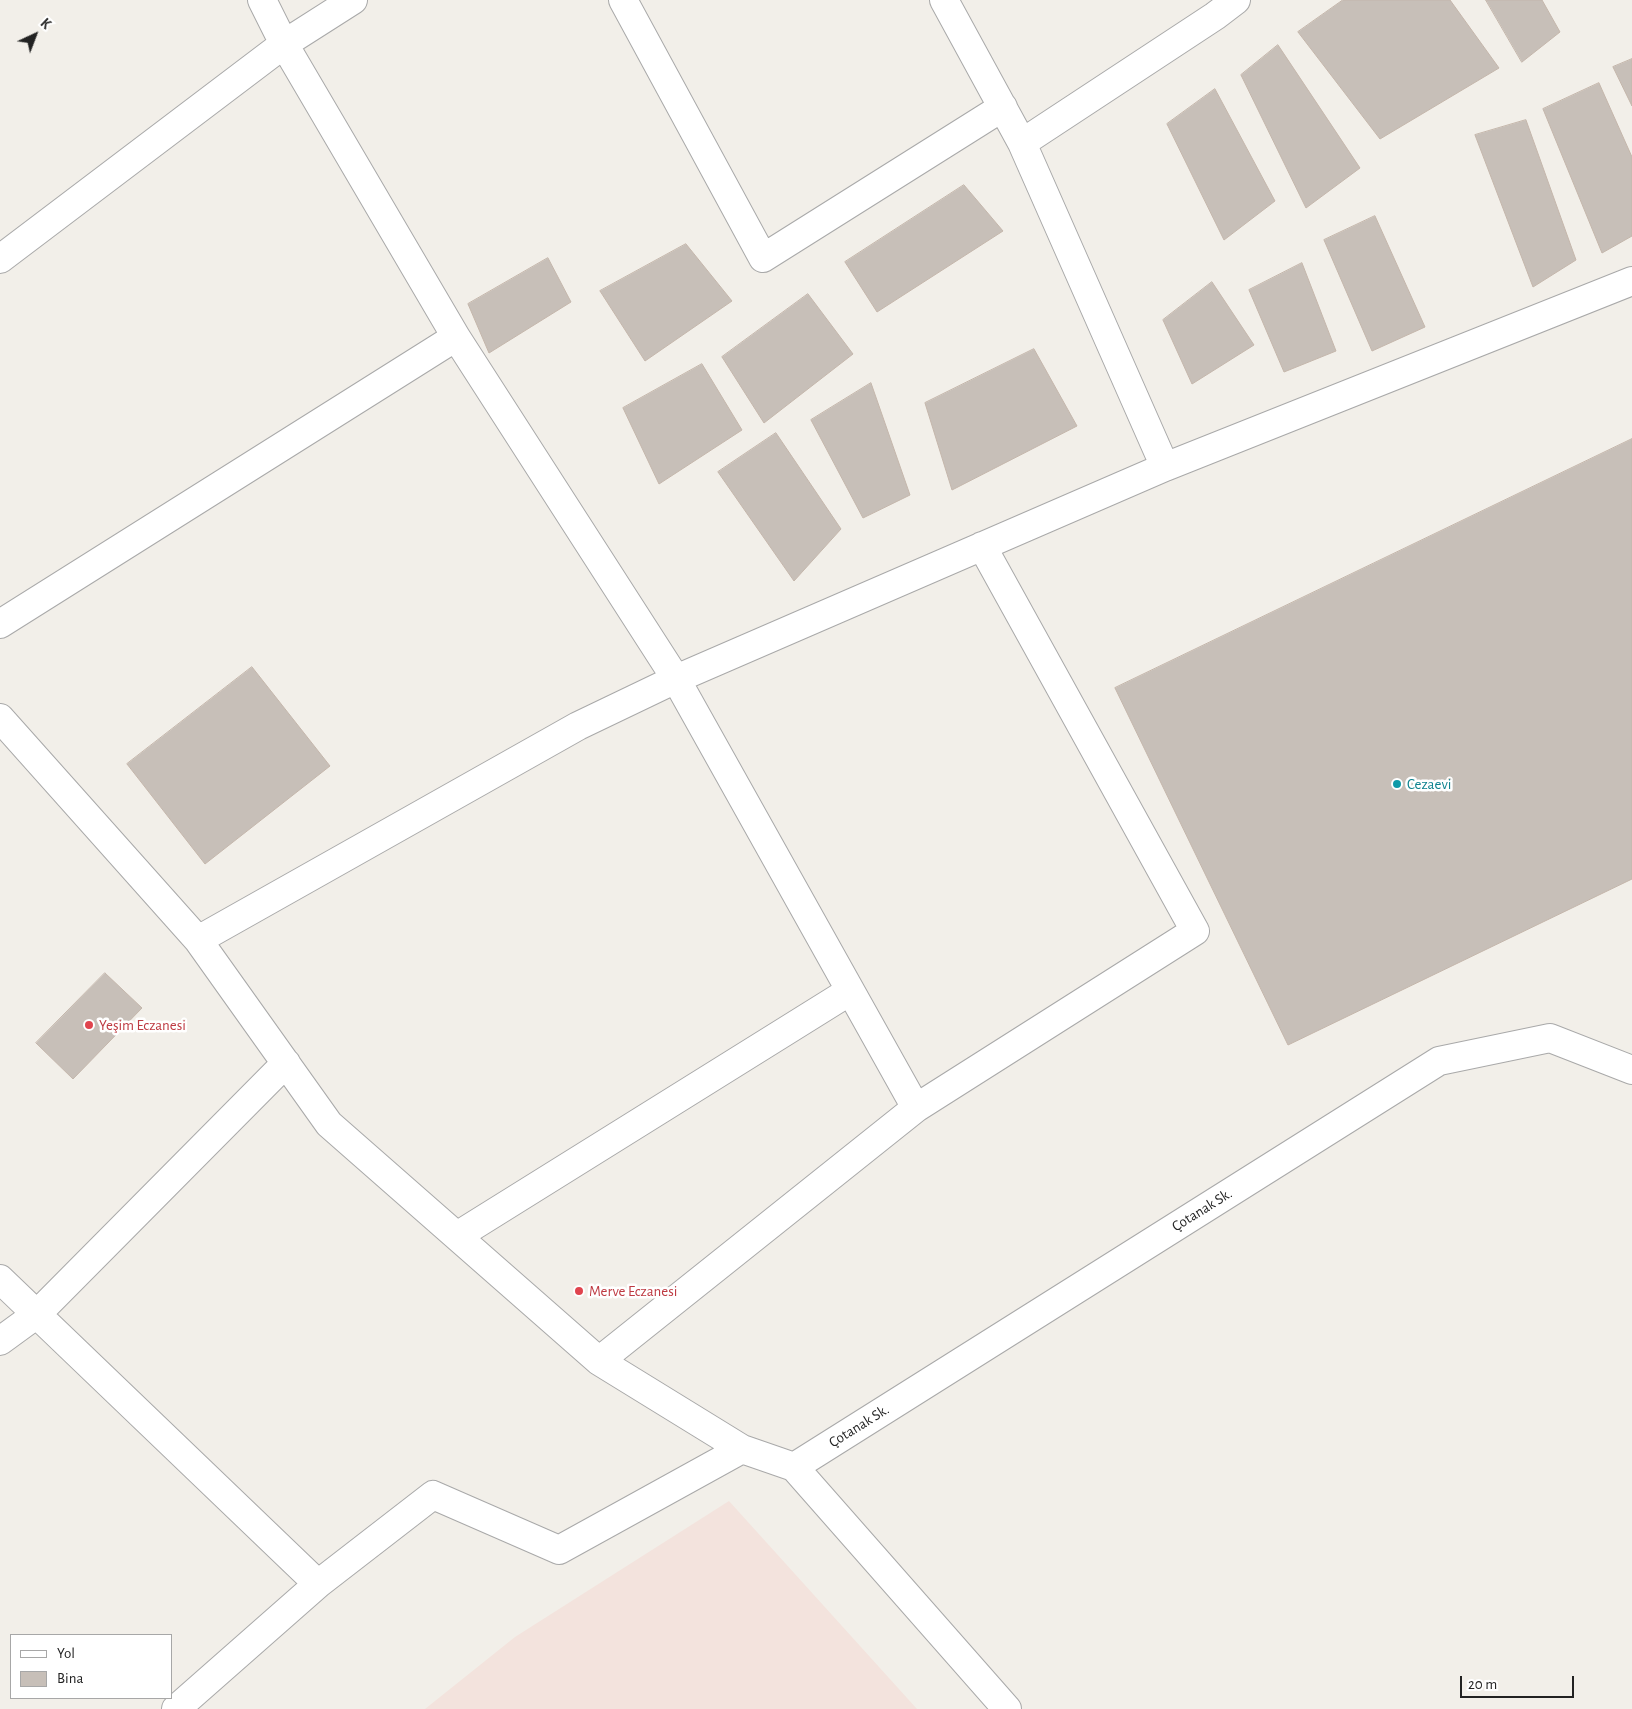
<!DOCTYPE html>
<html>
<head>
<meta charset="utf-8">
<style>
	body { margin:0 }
	#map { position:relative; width:1632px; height:1709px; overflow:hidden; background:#f2efe9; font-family:"Alegreya Sans",sans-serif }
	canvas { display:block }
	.legend { position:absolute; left:10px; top:1634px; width:162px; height:65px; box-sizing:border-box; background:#fff; border:1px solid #a7a7a7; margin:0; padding:6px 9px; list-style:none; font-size:15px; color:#222 }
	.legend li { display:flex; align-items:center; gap:10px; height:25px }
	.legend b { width:25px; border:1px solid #a7a7a7 }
	.north { position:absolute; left:10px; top:10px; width:50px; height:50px; -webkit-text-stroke:4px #fff; paint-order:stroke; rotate:43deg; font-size:14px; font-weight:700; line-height:20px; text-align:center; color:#222 }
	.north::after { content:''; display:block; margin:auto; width:18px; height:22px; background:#222; clip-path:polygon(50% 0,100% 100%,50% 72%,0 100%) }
	.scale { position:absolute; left:1460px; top:1676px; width:114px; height:22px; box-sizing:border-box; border:2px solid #222; border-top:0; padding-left:6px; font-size:15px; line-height:18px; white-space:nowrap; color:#222; -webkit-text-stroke:4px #fff; paint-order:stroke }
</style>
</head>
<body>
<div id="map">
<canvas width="1632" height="1709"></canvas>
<ul class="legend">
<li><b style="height:6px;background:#fff"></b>Yol</li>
<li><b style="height:14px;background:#c7bfb8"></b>Bina</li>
</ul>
<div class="north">K</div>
<div class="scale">20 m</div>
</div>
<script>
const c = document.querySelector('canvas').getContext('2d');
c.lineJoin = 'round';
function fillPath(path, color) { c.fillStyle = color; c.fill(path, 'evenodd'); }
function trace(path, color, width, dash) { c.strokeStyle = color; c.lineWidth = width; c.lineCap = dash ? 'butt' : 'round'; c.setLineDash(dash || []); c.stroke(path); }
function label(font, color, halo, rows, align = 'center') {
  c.font = font + ' "Alegreya Sans",sans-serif'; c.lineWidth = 5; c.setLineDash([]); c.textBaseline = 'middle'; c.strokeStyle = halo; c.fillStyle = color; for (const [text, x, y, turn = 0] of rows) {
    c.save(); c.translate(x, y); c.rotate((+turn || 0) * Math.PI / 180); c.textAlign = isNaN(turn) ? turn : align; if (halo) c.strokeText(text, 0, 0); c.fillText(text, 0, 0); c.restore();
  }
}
fillPath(new Path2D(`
	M729 1501 917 1709H425L515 1637Z`), '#f3e3dd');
const building = new Path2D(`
	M1343 0H1450L1499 68 1380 139 1298 32Z
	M1486 0H1542L1560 32 1522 62Z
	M1278 45 1360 168 1306 208 1241 75Z
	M1632 59V106L1613 67Z
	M1599 83 1632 157V236L1602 253 1543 109Z
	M1215 89 1275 201 1224 240 1167 124Z
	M1526 120 1576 260 1533 287 1475 135Z
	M964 185 1003 231 877 312 845 262Z
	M1375 216 1425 327 1372 351 1324 240Z
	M686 244 732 301 645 361 600 291Z
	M548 258 571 302 489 353 468 304Z
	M1302 263 1336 351 1284 372 1249 290Z
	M1212 282 1254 345 1192 384 1163 320Z
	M808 294 853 354 764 423 722 357Z
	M1034 349 1077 426 952 490 925 403Z
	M702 364 742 430 659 484 623 408Z
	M871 383 910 495 863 518 811 420Z
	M776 433 841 529 794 581 718 472Z
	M1632 439V879L1288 1045 1115 688Z
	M252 667 330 766 205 864 127 764Z
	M105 973 142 1008 73 1079 36 1043Z`);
fillPath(building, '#c7bfb8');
trace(building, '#c4b6ab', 1);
const minor = new Path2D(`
	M262 0 284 44 456 337 676 679 916 1108
	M623 0 763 258 1003 107
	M944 0 1022 143 1165 467
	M1022 143 1215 16 1236 0
	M0 259 284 44 353 0
	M0 624 456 337
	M0 718 198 940 329 1124 599 1361 742 1449 794 1467 1007 1709
	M198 940 578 726 676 679 1165 467 1632 281
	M457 1236 850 991
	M0 1279 318 1584
	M0 1341 37 1314 286 1063
	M599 1361 916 1108 1195 931 982 546
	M794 1467 1439 1061 1550 1038 1632 1070
	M176 1709 318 1584 433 1495 559 1550 742 1449`);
trace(minor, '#a9a9a9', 30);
trace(minor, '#fff', 28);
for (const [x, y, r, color] of [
	[1397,784,5,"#0f9aa8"],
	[89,1025,5,"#e0444e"],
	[579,1291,5,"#e0444e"]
]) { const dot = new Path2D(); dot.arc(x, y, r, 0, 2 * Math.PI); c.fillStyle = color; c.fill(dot); trace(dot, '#fff', 2); }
label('15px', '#0d838f', '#fff', [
	["Cezaevi",1407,784]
], 'left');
label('15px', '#be3a42', '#fff', [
	["Yeşim Eczanesi",99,1025],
	["Merve Eczanesi",589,1291]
], 'left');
label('15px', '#222', '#fff', [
	["Çotanak Sk.",1202,1210,-32],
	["Çotanak Sk.",859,1426,-32]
]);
</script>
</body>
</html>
